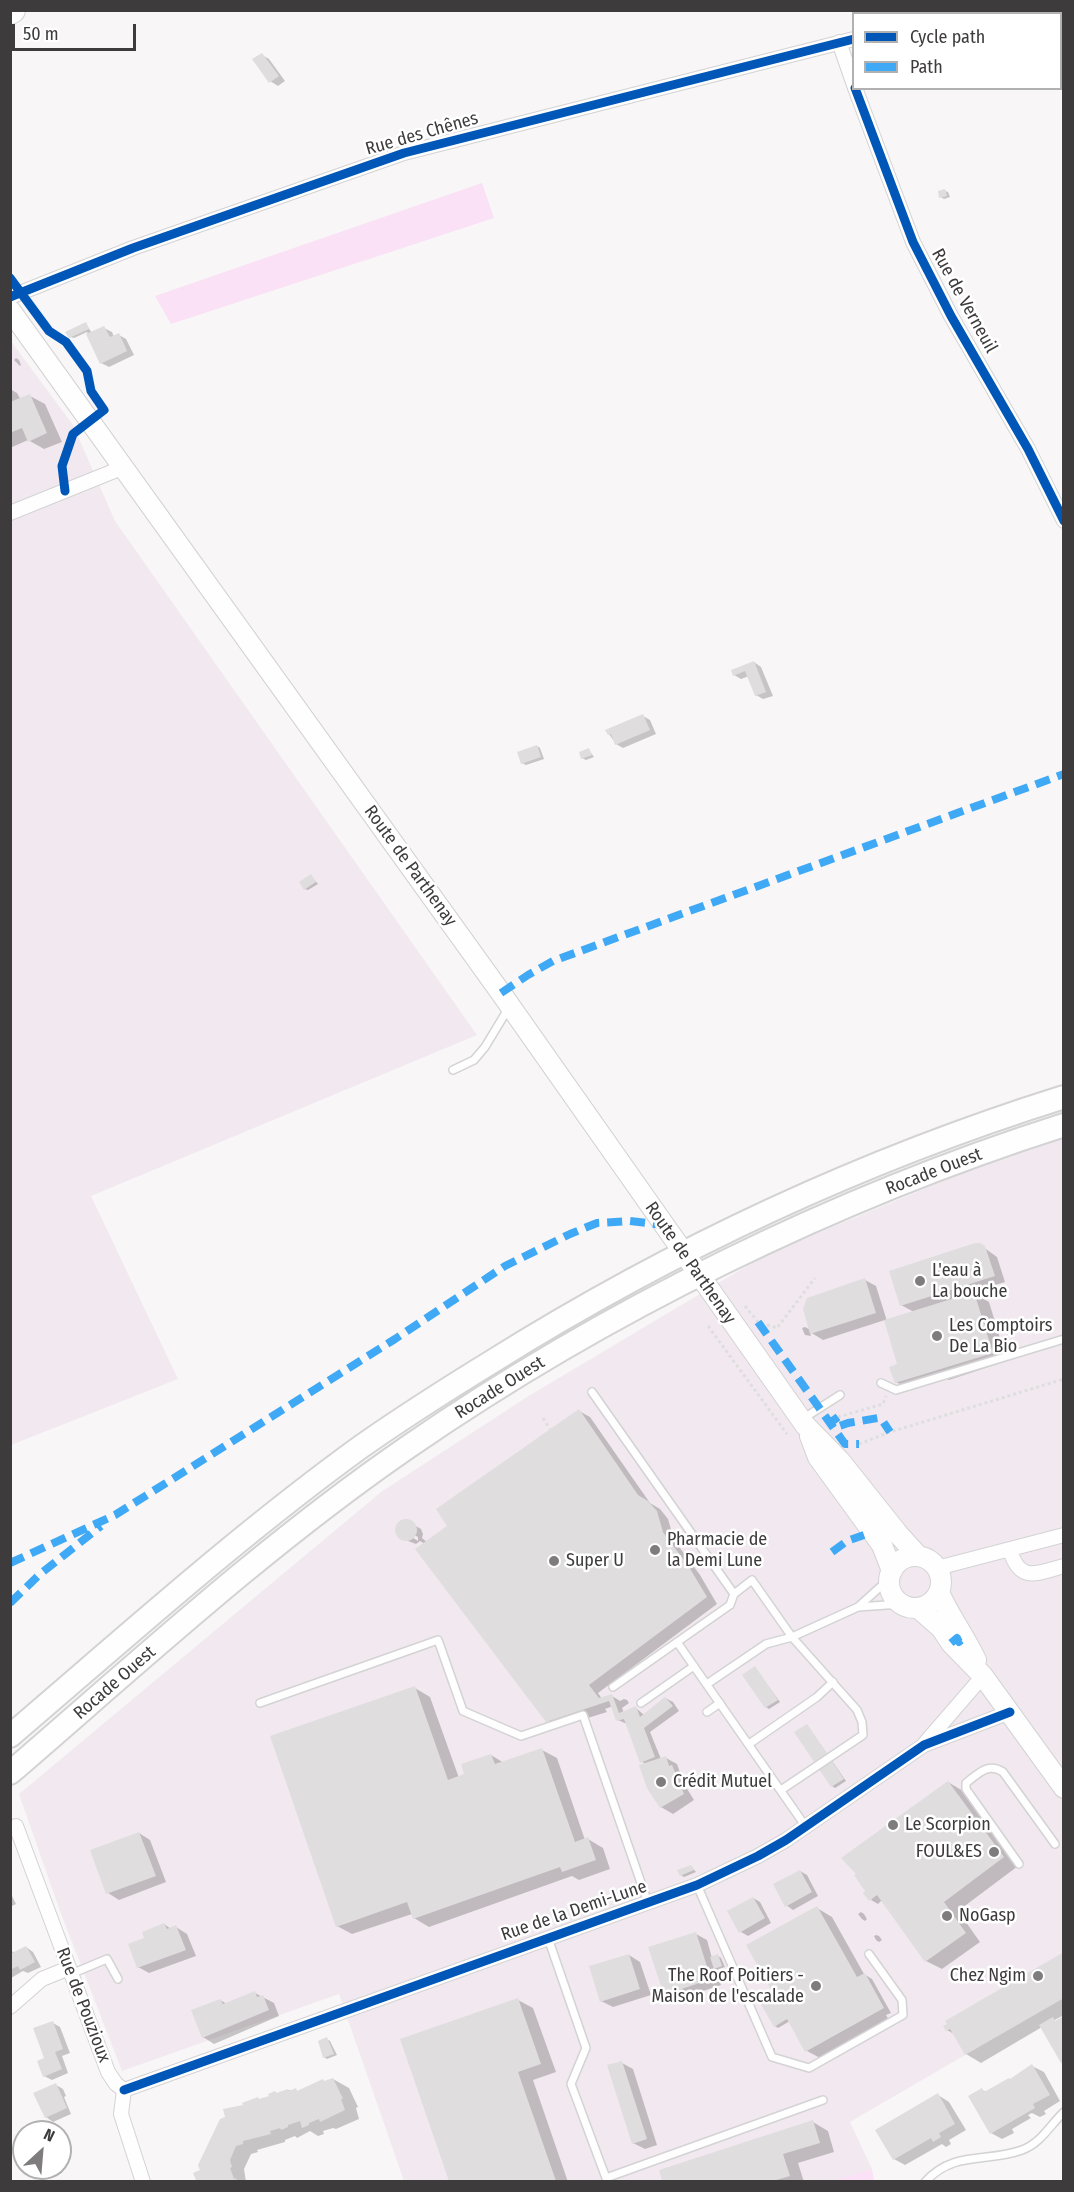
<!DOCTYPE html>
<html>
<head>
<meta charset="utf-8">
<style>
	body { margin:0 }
	#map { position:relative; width:1074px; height:2192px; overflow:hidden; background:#f8f6f7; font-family:"Fira Sans Condensed",sans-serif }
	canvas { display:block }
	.frame { position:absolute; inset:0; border:12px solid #3d3b3c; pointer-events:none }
	.legend { position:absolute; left:852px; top:12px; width:210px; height:78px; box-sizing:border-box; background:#fff; border:2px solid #b1b1b1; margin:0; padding:8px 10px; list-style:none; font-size:18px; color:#3d3b3c }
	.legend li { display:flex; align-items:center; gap:12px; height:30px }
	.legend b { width:30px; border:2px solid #b1b1b1 }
	.north { position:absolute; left:12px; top:2120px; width:60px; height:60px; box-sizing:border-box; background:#fff; border:2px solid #b1b1b1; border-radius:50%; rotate:26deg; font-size:16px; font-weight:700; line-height:24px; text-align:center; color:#3d3b3c }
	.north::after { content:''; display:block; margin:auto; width:21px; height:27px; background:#7e7c7d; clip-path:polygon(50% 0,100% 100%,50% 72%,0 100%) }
	.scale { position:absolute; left:12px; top:24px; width:124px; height:27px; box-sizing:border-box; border:3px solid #3d3b3c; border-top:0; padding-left:8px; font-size:18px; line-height:21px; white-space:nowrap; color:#3d3b3c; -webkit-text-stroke:4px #fff; paint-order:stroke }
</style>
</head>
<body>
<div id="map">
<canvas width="1074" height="2192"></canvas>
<div class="frame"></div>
<ul class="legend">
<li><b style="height:8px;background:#0057b8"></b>Cycle path</li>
<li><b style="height:8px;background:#3fa9f5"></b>Path</li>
</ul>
<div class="north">N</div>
<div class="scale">50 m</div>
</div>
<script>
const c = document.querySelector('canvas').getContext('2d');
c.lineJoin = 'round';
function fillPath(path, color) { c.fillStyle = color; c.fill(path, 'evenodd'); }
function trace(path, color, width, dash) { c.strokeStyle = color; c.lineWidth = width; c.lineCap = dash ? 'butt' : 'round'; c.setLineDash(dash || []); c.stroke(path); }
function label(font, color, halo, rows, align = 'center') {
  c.font = font + ' "Fira Sans Condensed",sans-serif'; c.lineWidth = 5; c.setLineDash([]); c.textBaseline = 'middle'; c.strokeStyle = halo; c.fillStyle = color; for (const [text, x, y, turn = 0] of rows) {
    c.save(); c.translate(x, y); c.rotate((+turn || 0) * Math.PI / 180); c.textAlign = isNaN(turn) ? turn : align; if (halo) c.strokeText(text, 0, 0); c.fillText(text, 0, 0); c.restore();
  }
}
fillPath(new Path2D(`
	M10 340 73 425 115 521 477 1035 91 1196 178 1379 11 1445Z
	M1063 1139V1998L850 2122 872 2169 833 2182 404 2181 339 1994 122 2071 60 1911 19 1794 381 1492 527 1397 767 1254 987 1163Z`), '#f1e9ef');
fillPath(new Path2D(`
	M482 183 494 218 171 324 155 296Z
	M872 2169 874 2181H833Z`), '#fae1f5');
fillPath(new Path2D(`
	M262 55 269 59 285 81 278 86 270 81Z
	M945 191 948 192 950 197 944 199 941 197Z
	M86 324 92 333 104 328 112 332 114 337 119 335 126 339 134 355 109 367 101 363 87 332 74 338 70 337Z
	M16 358 19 360 21 365 20 366 14 360Z
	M10 389 17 393 21 400 30 396 45 404 62 442 44 449 28 440 10 448Z
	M754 662 761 667 773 696 763 699 756 695 749 676 741 679 734 675Z
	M643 716 650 720 656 734 623 748 616 744 609 734Z
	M537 746 540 748 544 759 526 765 522 763Z
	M589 750 594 757 586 760 582 758Z
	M311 876 318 884 308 890 305 889Z
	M979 1244 997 1257 1005 1282 972 1292 989 1302 1007 1361 949 1380 945 1377 907 1388 896 1382 899 1365 885 1320 823 1340 810 1332 811 1336 805 1335 802 1328 805 1327 811 1330 865 1280 876 1286 887 1321 914 1312 901 1305Z
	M579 1411 590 1417 650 1503 660 1509 668 1519 674 1540 700 1575 717 1604 598 1693 602 1699 612 1696 620 1701 624 1699 627 1700 629 1703 622 1708 624 1713 636 1708 644 1715 665 1698 673 1702 679 1711 650 1732 661 1759 666 1758 677 1764 684 1784 694 1800 673 1814 661 1807 648 1787 646 1764 642 1762 627 1724 618 1720 613 1706 605 1709 607 1712 559 1727 547 1720 425 1544 420 1541 416 1544 408 1541 400 1537 397 1529 401 1522 407 1521 421 1529 423 1534 422 1538 427 1542 450 1526ZM408 1532 418 1537V1541L407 1534Z
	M755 1668 780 1702 769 1709 766 1707Z
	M415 1688 430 1697 459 1778 491 1755 504 1763 542 1750 557 1758 585 1840 588 1839 603 1848 610 1869 579 1880 572 1876 429 1927 414 1918 412 1914 352 1934 337 1926Z
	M807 1725 846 1781 835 1788 832 1786Z
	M948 1782 963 1791 1018 1866 958 1911 980 1942 942 1969 926 1961 882 1900 878 1904 871 1900Z
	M139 1833 150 1840 166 1882 119 1900 108 1893Z
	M691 1866 696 1872 684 1877 681 1875Z
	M800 1871 807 1875 818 1896 793 1910 786 1905Z
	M10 1892 16 1904 10 1907Z
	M753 1898 760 1902 771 1923 748 1936 741 1932Z
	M817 1908 832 1917 864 1974 872 1979 891 2013 886 2015 890 2022 822 2059 807 2051 790 2021 778 2028 775 2026V1993Z
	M861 1912 864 1914 867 1919 865 1921 862 1919 858 1914Z
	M164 1924 171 1929 176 1927 187 1934 196 1956 149 1973 138 1967 146 1938Z
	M696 1934 707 1940 712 1958 718 1956 721 1958 725 1967 716 1970 721 1985 676 2000 665 1994Z
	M876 1935 879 1936 882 1940 879 1942 876 1940 874 1936Z
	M26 1947 33 1952 41 1967 28 1973 23 1971 11 1978 10 1950 15 1953Z
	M1064 1953V2015L1051 2022 1064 2019V2062L1042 2027 981 2063 966 2054 954 2034 947 2030Z
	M629 1955 640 1962 651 1995 613 2007 601 2001Z
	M255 1993 274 2003 279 2016 214 2044 203 2037 220 2000 227 2004Z
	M518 2000 533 2008 556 2072 533 2080 568 2182H450L402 2040Z
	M53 2023 60 2027 70 2053 62 2056 68 2073 52 2080 44 2076Z
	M327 2039 330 2041 337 2055 327 2059 324 2057Z
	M622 2063 633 2069 657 2145 645 2149 633 2143Z
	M1032 2066 1044 2072 1060 2101 1044 2111 1046 2114 1040 2117 1032 2113 1028 2115 1031 2118 1012 2129 1014 2133 1002 2139 991 2133 982 2090 986 2092 1010 2080Z
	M333 2079 349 2088 358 2107 356 2108 359 2119 336 2129 333 2128 323 2131 324 2134 318 2136 310 2131 297 2138 295 2136 285 2140V2142L257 2150 258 2152 251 2154 244 2169 246 2182H200L197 2179 261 2100 271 2097 275 2092 278 2094 288 2090 299 2092Z
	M56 2085 63 2089 66 2096 64 2097 71 2114 53 2122 46 2117Z
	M938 2095 949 2102 966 2130 949 2140 951 2144 946 2147 942 2144 905 2165 894 2159Z
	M813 2122 828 2131 834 2152 798 2163 804 2182H664L661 2171Z`), '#0003');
fillPath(new Path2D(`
	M262 53 279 76 269 83 252 59Z
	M945 189 947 196 939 198 938 191Z
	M86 322 89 329 69 338 65 332Z
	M104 326 110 337 119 333 127 351 100 364 86 334Z
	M30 394 47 433 28 442 22 428 10 433V402Z
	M754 661 766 692 755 696 745 671 733 676 731 670Z
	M643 714 650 730 615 745 611 734 608 735 605 730Z
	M537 745 541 757 521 764 517 752Z
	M589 748 592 755 581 759 579 752Z
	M311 874 316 882 304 890 299 882Z
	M975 1243H980L985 1246 995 1276 900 1306 889 1271Z
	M865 1278 876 1313 810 1334 803 1309 807 1298Z
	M974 1292 993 1353 895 1383 889 1367 897 1364 884 1320Z
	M579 1409 638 1495 648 1501 657 1511 663 1532 689 1567 707 1597 589 1685 599 1698 612 1694 619 1713 636 1706 640 1717 665 1697 673 1706 644 1728 655 1757 640 1763 624 1719 616 1721 609 1701 546 1722 415 1549 447 1526 436 1509Z
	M395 1530a11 11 0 1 1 22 0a11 11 0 1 1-22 0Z
	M755 1666 778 1700 765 1708 742 1675Z
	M415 1686 448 1780 464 1774 461 1764 491 1754 495 1764 542 1748 575 1842 588 1837 596 1860 562 1872 560 1867 413 1919 407 1902 336 1927 270 1736Z
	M807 1724 844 1779 831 1787 794 1732Z
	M666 1756 669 1766 672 1765 684 1794 660 1808 647 1788 639 1765Z
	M948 1781 1004 1857 944 1902 966 1933 925 1962 877 1895 869 1901 863 1893 865 1891 854 1875 856 1874 841 1858Z
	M139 1832 156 1876 106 1894 90 1850Z
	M691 1865 694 1870 680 1876 677 1870Z
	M800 1870 812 1892 785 1907 773 1884Z
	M753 1897 765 1918 739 1933 727 1911Z
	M817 1906 857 1977 865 1973 884 2008 805 2052 787 2019 774 2027 758 1999 773 1993 746 1945Z
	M164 1923 167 1929 176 1925 186 1950 137 1968 128 1944 144 1938 142 1932Z
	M696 1932 711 1979 664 1995 648 1947Z
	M26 1946 35 1962 20 1970 18 1966 10 1970V1954Z
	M1064 1952V1998L965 2055 950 2029 946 2031 943 2026 947 2024 945 2021Z
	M629 1954 640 1989 600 2002 589 1966Z
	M718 1954 722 1966 714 1969 710 1957Z
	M255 1991 257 1997 263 1995 269 2010 202 2038 191 2010 220 1999 223 2004Z
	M518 1998 541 2064 518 2072 556 2181H449L400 2039Z
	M1064 2016V2062L1061 2063 1039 2025 1053 2017 1055 2021Z
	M53 2021 63 2049 55 2052 62 2069 43 2077 37 2061 44 2058 33 2028Z
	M327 2037 334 2054 323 2058 318 2041Z
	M622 2061 647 2139 632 2144 607 2065Z
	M1032 2064 1050 2095 1033 2104 1035 2108 990 2134 968 2096 982 2088 984 2092 1009 2078 1010 2079Z
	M333 2078 343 2099H341L345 2110 320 2122 319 2119 309 2123V2125L302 2128 300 2121 288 2125V2127L281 2130 280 2128 270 2131 271 2134 243 2141V2144L236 2146 230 2160 232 2167 230 2168 234 2179 236 2178 237 2181 196 2180 193 2173 200 2170 198 2165 220 2119 225 2117 223 2109 243 2105 242 2103 258 2097 259 2099 269 2096 268 2094 275 2091 276 2093 288 2089 289 2091 296 2088 297 2091 323 2079 324 2081Z
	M56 2083 67 2108 45 2118 33 2093Z
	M938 2093 955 2124 939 2133 941 2137 933 2142 931 2138 893 2160 875 2130Z
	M813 2120 820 2143 783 2154 790 2176 773 2181H662L659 2170Z`), '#dfddde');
const lane = new Path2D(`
	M453 1070 474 1060 485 1047 508 1009
	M881 1383 896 1390 1064 1339
	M592 1392 734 1594
	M804 1418 840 1395
	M858 1607 901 1604
	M677 1642 806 1827
	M707 1684 766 1644 792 1637 857 1710 862 1722 863 1735 781 1790
	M613 1687 730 1605 734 1594 752 1580 792 1637 858 1607 889 1579
	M260 1703 438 1640 463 1711 521 1736 583 1715 648 1903
	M641 1703 694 1666
	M707 1712 720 1703
	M749 1744 817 1697 833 1682
	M1019 1864 966 1789V1783C978 1774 988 1762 1003 1772L1055 1844
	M697 1885 772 2057 809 2068 903 2015 902 2000 869 1954
	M548 1938 586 2048 571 2084 606 2178 823 2100
	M71 1974 107 1959 118 1979
	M925 2182C954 2150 987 2163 1022 2150 1041 2143 1050 2125 1064 2112`);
const street = new Path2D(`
	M976 14 991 10
	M839 42 854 85
	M855 88 913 242 951 316 1028 449 1064 521
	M10 297 133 248 404 153 854 39
	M10 513 124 467
	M1010 1550C1020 1584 1037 1573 1064 1566
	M937 1568 1064 1535
	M925 1743 983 1676
	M16 1826 108 2072 116 2084 124 2090 121 2114 143 2182
	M10 2007 42 1979 69 1968
	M124 2090 697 1885 758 1856 786 1840 924 1745 1010 1712`);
const secondary = new Path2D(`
	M10 310 501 993 805 1425 841 1462 899 1535 918 1556
	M810 1436 818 1457 882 1545 892 1571
	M889 1582a26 26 0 1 1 52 0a26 26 0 1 1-52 0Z
	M939 1592C949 1616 965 1636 976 1660
	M918 1608 941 1628 951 1643 983 1676 1064 1788`);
const primary = new Path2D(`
	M10 1736C126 1637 239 1535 362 1446 405 1416 449 1388 493 1361 674 1248 860 1161 1064 1097
	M10 1773C140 1661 267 1544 408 1447 605 1311 835 1198 1064 1125`);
const highway = new Path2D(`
	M10 11 12 10`);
trace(lane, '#d4d3d4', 10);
trace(street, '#d4d3d4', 16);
trace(secondary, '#d4d3d4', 22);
trace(primary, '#d4d3d4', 26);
trace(highway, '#d4d3d4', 28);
trace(new Path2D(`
	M745 1306 758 1322 777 1328 815 1278
	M708 1326 787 1434
	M838 1417 883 1404 886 1396
	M543 1418 550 1429
	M859 1444 890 1432 1064 1379`), '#dfdedf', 3, [3, 3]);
trace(lane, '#fefefe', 7);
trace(street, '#fefefe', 14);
trace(secondary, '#fefefe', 20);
trace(primary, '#fefefe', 22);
trace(highway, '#fefefe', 26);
trace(new Path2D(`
	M501 993 528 975 553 961 1064 774
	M758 1322 845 1444H859
	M838 1417 830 1423 834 1428 848 1423 878 1418 882 1420 890 1432
	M832 1552 847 1541 864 1535
	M10 1563 115 1515 395 1339 505 1266 570 1234 597 1223 630 1221 663 1225
	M10 1603 39 1575 101 1526
	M951 1643 957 1638 959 1642 965 1637`), '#3fa9f5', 8, [15, 8]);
trace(new Path2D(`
	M855 88 913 242 951 316 1028 449 1064 521
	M10 278 49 331 66 342 87 371 91 391 104 410 73 434 62 466 65 491
	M10 297 133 248 404 153 854 39
	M124 2090 697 1885 758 1856 786 1840 924 1745 1010 1712`), '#0057b8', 9);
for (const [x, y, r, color] of [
	[920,1281,6,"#7e7c7d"],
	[937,1336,6,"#7e7c7d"],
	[655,1550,6,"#7e7c7d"],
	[554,1561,6,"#7e7c7d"],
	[661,1782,6,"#7e7c7d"],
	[893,1825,6,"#7e7c7d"],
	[994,1852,6,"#7e7c7d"],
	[947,1916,6,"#7e7c7d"],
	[1038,1976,6,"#7e7c7d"],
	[816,1986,6,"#7e7c7d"]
]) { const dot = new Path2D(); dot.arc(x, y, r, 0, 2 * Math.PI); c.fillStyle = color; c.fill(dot); trace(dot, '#fff', 2); }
label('18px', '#3d3b3c', '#fff', [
	["Rue des Chênes",422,134,-16],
	["Rue de Verneuil",964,301,61],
	["Route de Parthenay",410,866,54],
	["Rocade Ouest",934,1172,-21],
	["Route de Parthenay",690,1263,55],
	["Rocade Ouest",500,1388,-32],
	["Rocade Ouest",115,1683,-41],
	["Rue de la Demi-Lune",574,1911,-19],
	["Rue de Pouzioux",83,2005,69]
]);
label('18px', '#3d3b3c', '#fff', [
	["L'eau à",932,1271],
	["La bouche",932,1292],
	["Les Comptoirs",949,1326],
	["De La Bio",949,1347],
	["Pharmacie de",667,1540],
	["la Demi Lune",667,1561],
	["Super U",566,1561],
	["Crédit Mutuel",673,1782],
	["Le Scorpion",905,1825],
	["FOUL&ES",982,1852,"right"],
	["NoGasp",959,1916],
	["The Roof Poitiers -",804,1976,"right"],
	["Maison de l'escalade",804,1997,"right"],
	["Chez Ngim",1026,1976,"right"]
], 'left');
</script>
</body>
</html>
